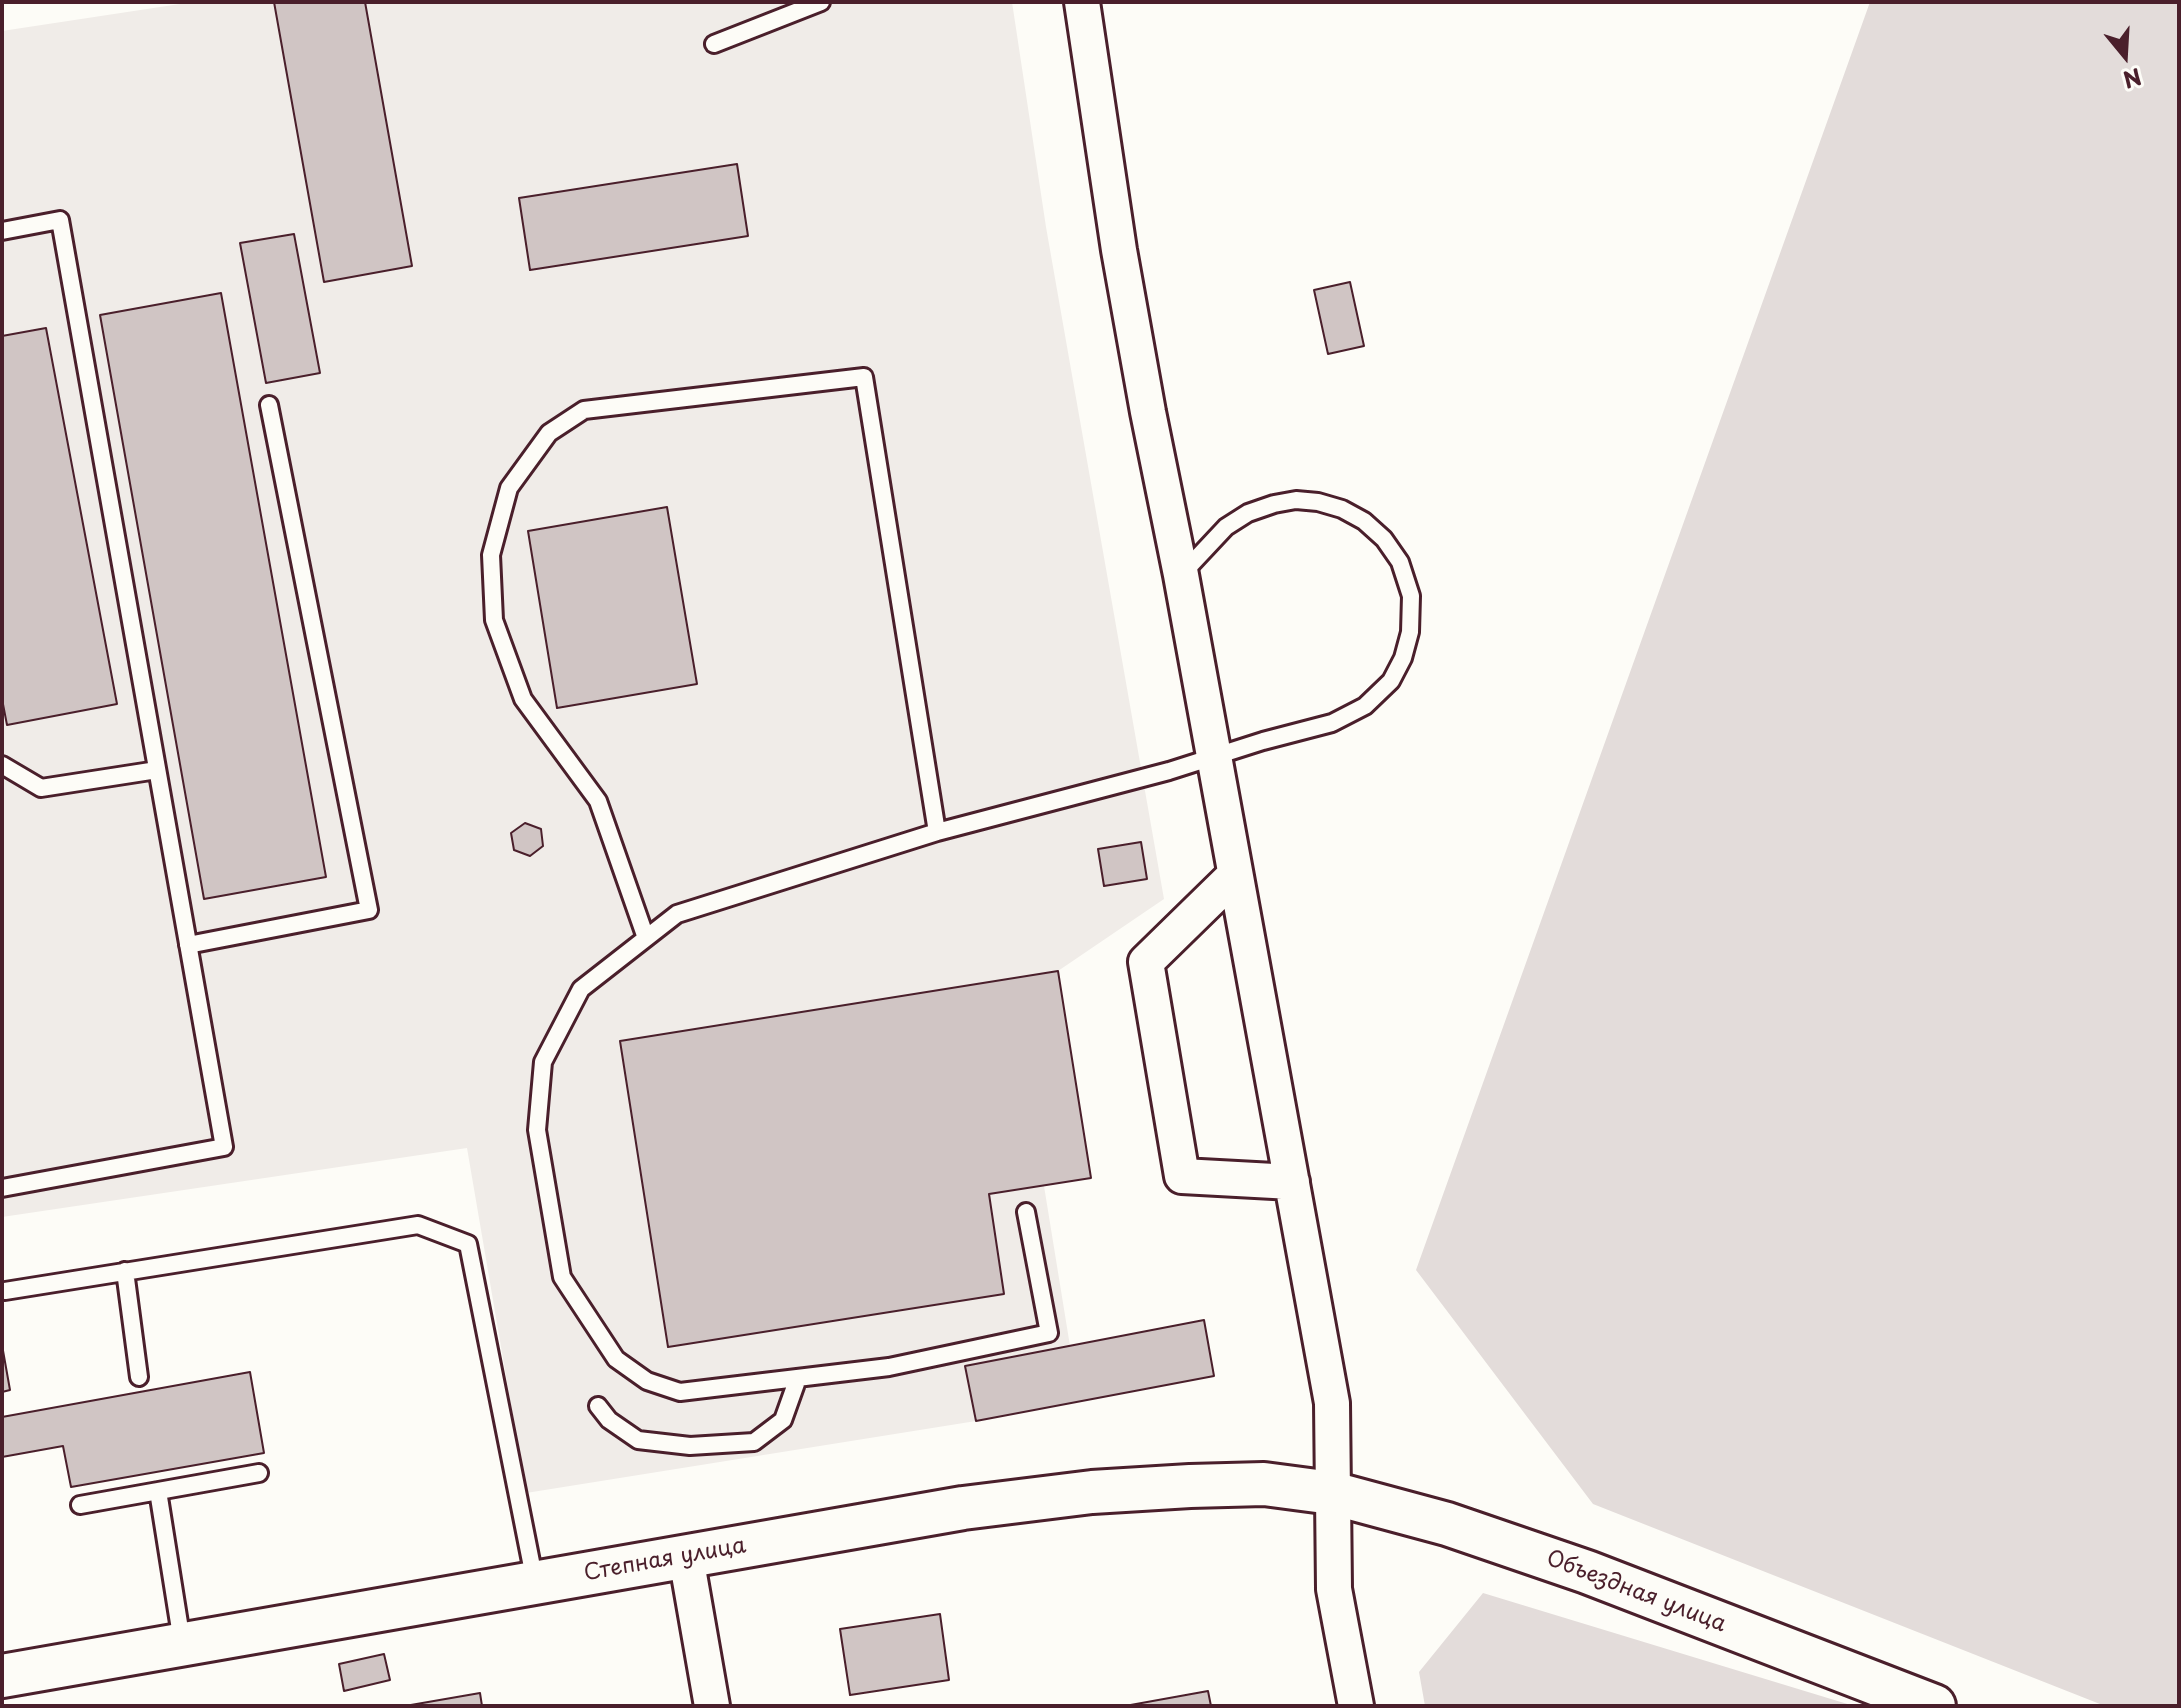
<!DOCTYPE html>
<html>
<head>
<meta charset="utf-8">
<style>
	body { margin:0 }
	#map { position:relative; width:2181px; height:1708px; overflow:hidden; background:#fdfcf7; font-family:"Playpen Sans",sans-serif }
	canvas { display:block }
	.frame { position:absolute; inset:0; border:4px solid #4a1f2b; pointer-events:none }
	.north { position:absolute; left:2085px; top:16px; width:80px; height:80px; -webkit-text-stroke:6px #fdfcf7; paint-order:stroke; rotate:162deg; font-size:22px; font-weight:700; line-height:32px; text-align:center; color:#4a1f2b }
	.north::after { content:''; display:block; margin:auto; width:28px; height:36px; background:#4a1f2b; clip-path:polygon(50% 0,100% 100%,50% 72%,0 100%) }
</style>
</head>
<body>
<div id="map">
<canvas width="2181" height="1708"></canvas>
<div class="frame"></div>
<div class="north">N</div>
</div>
<script>
const c = document.querySelector('canvas').getContext('2d');
c.lineJoin = 'round';
function fillPath(path, color) { c.fillStyle = color; c.fill(path, 'evenodd'); }
function trace(path, color, width, dash) { c.strokeStyle = color; c.lineWidth = width; c.lineCap = dash ? 'butt' : 'round'; c.setLineDash(dash || []); c.stroke(path); }
function label(font, color, halo, rows, align = 'center') {
  c.font = font + ' "Playpen Sans",sans-serif'; c.lineWidth = 6; c.setLineDash([]); c.textBaseline = 'middle'; c.strokeStyle = halo; c.fillStyle = color; for (const [text, x, y, turn = 0] of rows) {
    c.save(); c.translate(x, y); c.rotate((+turn || 0) * Math.PI / 180); c.textAlign = isNaN(turn) ? turn : align; if (halo) c.strokeText(text, 0, 0); c.fillText(text, 0, 0); c.restore();
  }
}
fillPath(new Path2D(`
	M193 2H1012L1046 227 1164 899 1058 971 1091 1178 1044 1186 1070 1346 1204 1320 1214 1376 976 1421 526 1493 467 1148 2 1217V31Z`), '#f0ece8');
fillPath(new Path2D(`
	M1870 2H2179V1706H2105L1593 1504 1416 1270Z
	M1483 1593 1854 1706H1425L1419 1672Z`), '#e3dcda');
const building = new Path2D(`
	M274 2H365L412 266 324 282Z
	M737 164 748 236 530 270 519 198Z
	M294 234 320 373 266 383 240 243Z
	M1350 282 1364 346 1328 354 1314 290Z
	M221 293 326 877 204 899 100 315Z
	M46 328 117 704 7 725 2 699V336Z
	M667 507 697 684 557 708 528 531Z
	M525 823 541 829 543 846 530 856 514 850 511 833Z
	M1141 842 1147 879 1104 886 1098 849Z
	M1058 971 1091 1178 989 1194 1004 1294 668 1347 620 1041Z
	M1204 1320 1214 1376 976 1421 965 1366Z
	M2 1345 10 1390 2 1392Z
	M250 1372 264 1453 71 1487 63 1446 2 1457V1417Z
	M940 1614 949 1680 850 1695 840 1629Z
	M384 1654 390 1680 344 1691 339 1664Z
	M1208 1691 1211 1706H1125Z
	M480 1693 482 1706H405Z`);
fillPath(building, '#d0c5c4');
trace(building, '#4a1f2b', 2);
const service = new Path2D(`
	M714 44 821 2
	M2 231 60 220 224 1147 2 1188
	M2 765 41 788 157 770
	M646 938 598 801 523 699 494 620 491 555 509 488 549 433 584 410 864 377 937 832
	M188 945 369 910 269 405
	M1026 1212 1049 1333 889 1367 680 1392 647 1381 616 1359 562 1277 537 1130 543 1062 581 989 677 914 937 832 1169 771 1263 741 1332 723 1365 706 1391 681 1403 658 1410 632 1411 596 1400 562 1384 539 1364 521 1342 509 1318 502 1296 500 1274 504 1248 513 1226 527 1181 575
	M125 1271 139 1377
	M5 1291 418 1225 468 1244 535 1582
	M598 1406 609 1420 638 1440 690 1446 754 1442 783 1420 798 1378
	M158 1491 182 1642
	M80 1505 259 1473`);
const minor = new Path2D(`
	M1082 2 1119 250 1148 412 1181 575 1332 1403 1334 1589 1356 1706
	M1235 875 1146 962 1182 1176 1292 1182
	M686 1557 712 1706`);
const tertiary = new Path2D(`
	M2 1676 963 1508 1092 1492 1190 1486 1264 1484 1332 1493 1447 1524 1587 1572 1934 1706`);
trace(service, '#4a1f2b', 22);
trace(minor, '#4a1f2b', 40);
trace(tertiary, '#4a1f2b', 48);
trace(service, '#fdfcf7', 16);
trace(minor, '#fdfcf7', 34);
trace(tertiary, '#fdfcf7', 42);
label('22px', '#4a1f2b', '#fdfcf7', [
	["Степная улица",665,1560,-10],
	["Объездная улица",1636,1592,21]
]);
</script>
</body>
</html>
